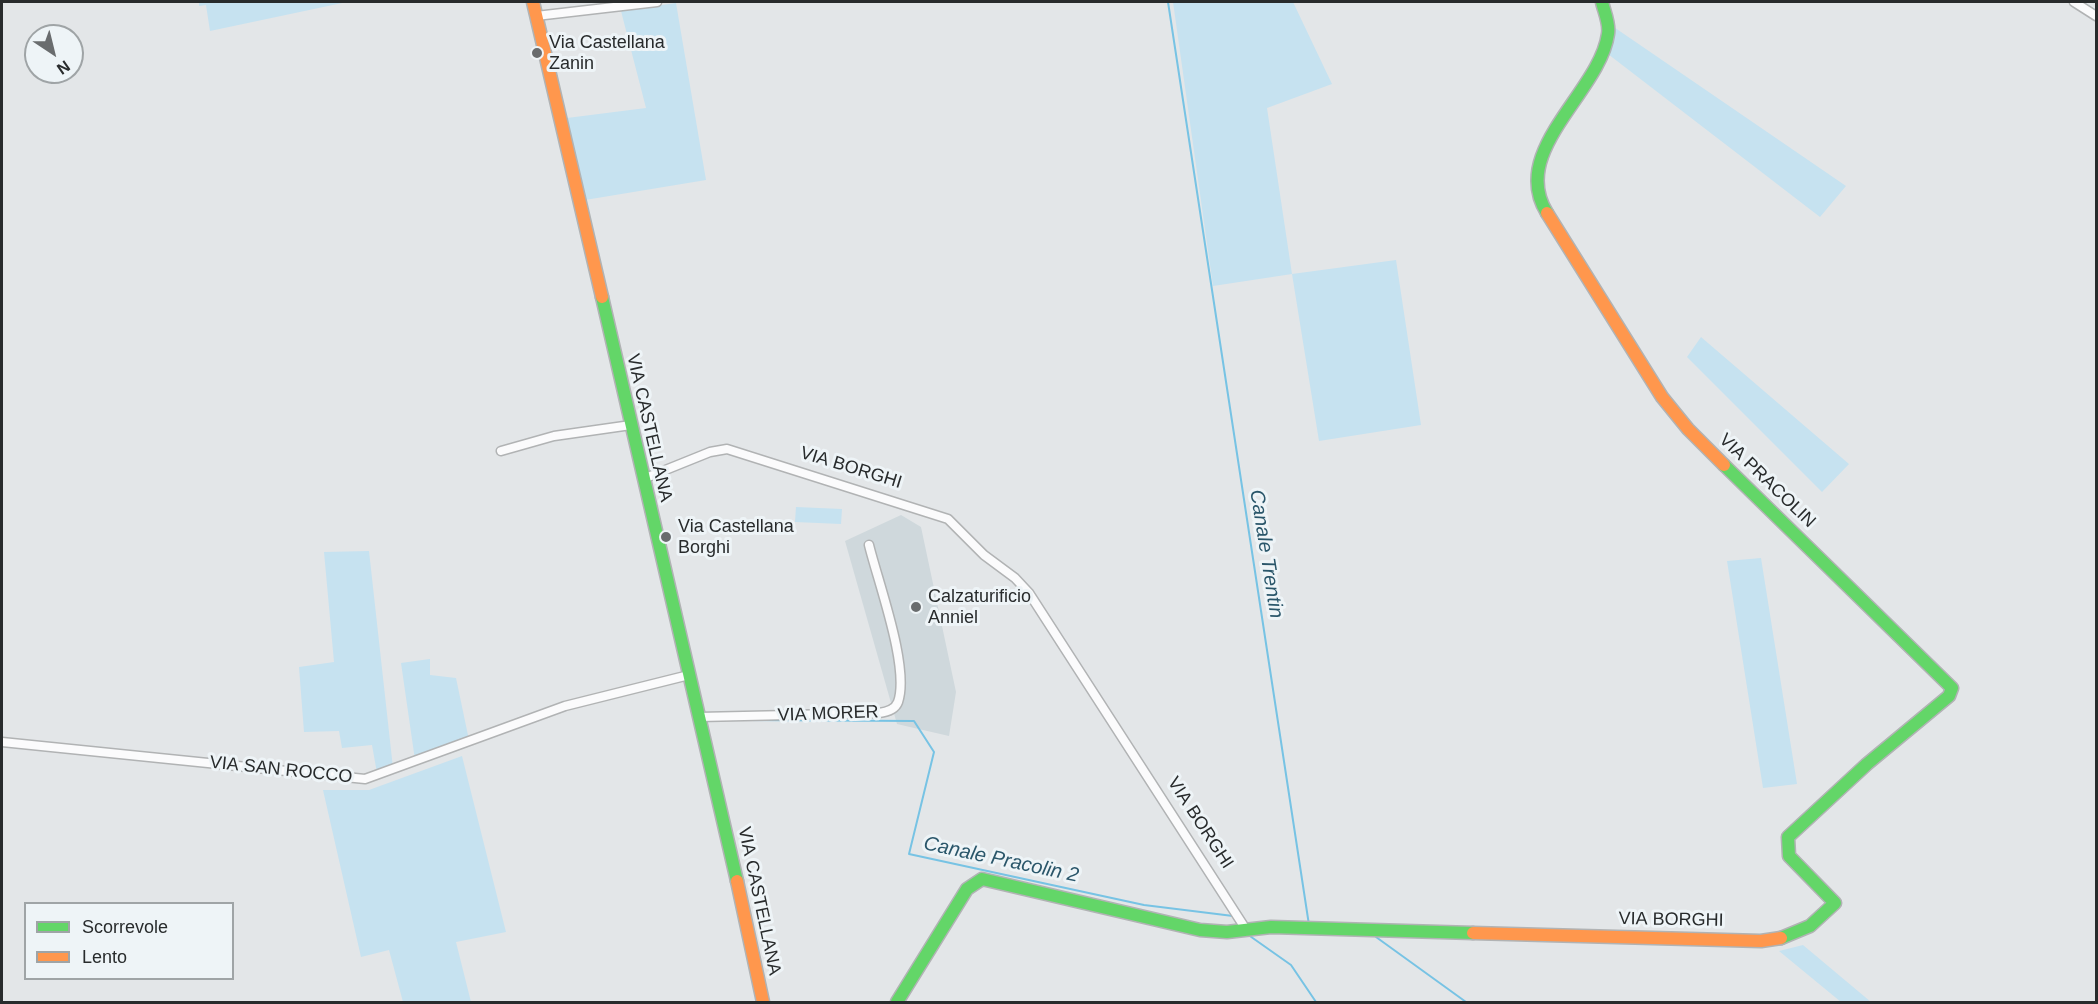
<!DOCTYPE html>
<html>
<head>
<meta charset="utf-8">
<style>
	body { margin:0 }
	#map { position:relative; width:2098px; height:1004px; overflow:hidden; background:#e3e6e8; font-family:Arial,sans-serif }
	canvas { display:block }
	.frame { position:absolute; inset:0; border:3px solid #282b2c; pointer-events:none }
	.legend { position:absolute; left:24px; top:902px; width:210px; height:78px; box-sizing:border-box; background:#eef4f7; border:2px solid #9fa4a6; margin:0; padding:8px 10px; list-style:none; font-size:18px; color:#282b2c }
	.legend li { display:flex; align-items:center; gap:12px; height:30px }
	.legend b { width:30px; border:2px solid #9fa4a6 }
	.north { position:absolute; left:24px; top:24px; width:60px; height:60px; box-sizing:border-box; background:#eef4f7; border:2px solid #9fa4a6; border-radius:50%; rotate:145deg; font-size:16px; font-weight:700; line-height:24px; text-align:center; color:#282b2c }
	.north::after { content:''; display:block; margin:auto; width:21px; height:27px; background:#696c6e; clip-path:polygon(50% 0,100% 100%,50% 72%,0 100%) }
</style>
</head>
<body>
<div id="map">
<canvas width="2098" height="1004"></canvas>
<div class="frame"></div>
<ul class="legend">
<li><b style="height:8px;background:#63d668"></b>Scorrevole</li>
<li><b style="height:8px;background:#ff974d"></b>Lento</li>
</ul>
<div class="north">N</div>
</div>
<script>
const c = document.querySelector('canvas').getContext('2d');
c.lineJoin = 'round';
function fillPath(path, color) { c.fillStyle = color; c.fill(path, 'evenodd'); }
function trace(path, color, width, dash) { c.strokeStyle = color; c.lineWidth = width; c.lineCap = dash ? 'butt' : 'round'; c.setLineDash(dash || []); c.stroke(path); }
function label(font, color, halo, rows, align = 'center') {
  c.font = font + ' Arial,sans-serif'; c.lineWidth = 6; c.setLineDash([]); c.textBaseline = 'middle'; c.strokeStyle = halo; c.fillStyle = color; for (const [text, x, y, turn = 0] of rows) {
    c.save(); c.translate(x, y); c.rotate((+turn || 0) * Math.PI / 180); c.textAlign = isNaN(turn) ? turn : align; if (halo) c.strokeText(text, 0, 0); c.fillText(text, 0, 0); c.restore();
  }
}
fillPath(new Path2D(`
	M901 515 921 527 956 692 949 736 897 724 845 541Z`), '#cfd8dc');
fillPath(new Path2D(`
	M199 2H347L210 31 206 5 199 6Z
	M1173 2H1293L1332 84 1267 108 1292 274 1396 260 1421 425 1319 441 1292 274 1213 286Z
	M676 3 706 180 585 200 567 118 646 108 621 11Z
	M1605 21 1846 186 1820 217 1604 51Z
	M1701 337 1849 464 1822 492 1687 357Z
	M796 507 842 509 841 524 795 522Z
	M369 551 393 768 377 773 372 745 342 748 339 731 304 732 299 667 334 662 324 552Z
	M1761 558 1797 784 1763 788 1727 561Z
	M430 659V675L456 678 469 740 415 760 401 663Z
	M462 756 506 932 456 942 471 1002H403L389 950 361 957 323 790H369Z
	M1803 945 1871 1002H1841L1779 951Z`), '#c6e2f0');
trace(new Path2D(`
	M1168 2 1309 925
	M2082 2 2096 11
	M749 720 914 721 934 752 909 854 1144 905 1233 916
	M1247 934 1291 965 1316 1002
	M1376 934V937L1466 1002`), '#77c3e4', 2);
const street = new Path2D(`
	M2074 2 2096 16
	M536 16 657 2
	M501 451 554 436 631 425
	M643 479 710 452 727 449 948 519 984 555 1015 578 1029 593 1247 931
	M699 717 879 713C887 712 895 710 898 702 910 668 878 582 869 545
	M2 742 365 779 565 706 689 675`);
const fast = new Path2D(`
	M1547 213C1508 151 1600 92 1608 34 1610 24 1604 11 1602 2
	M602 297 737 881
	M1724 465 1952 688 1949 696 1867 764 1788 837 1789 856 1835 903 1810 926 1781 938
	M897 1002 967 889 982 879 1200 930 1227 932 1271 927 1473 933`);
const slow = new Path2D(`
	M533 2 602 297
	M1547 213 1662 397 1688 429 1724 465
	M737 881 763 1002
	M1473 933 1761 941 1781 938`);
trace(street, '#b1b3b4', 11);
trace(fast, '#b1b3b4', 15);
trace(slow, '#b1b3b4', 15);
trace(street, '#fbfbfc', 8);
trace(fast, '#63d668', 12);
trace(slow, '#ff974d', 12);
for (const [x, y, r, color] of [
	[537,53,6,"#696c6e"],
	[666,537,6,"#696c6e"],
	[916,607,6,"#696c6e"]
]) { const dot = new Path2D(); dot.arc(x, y, r, 0, 2 * Math.PI); c.fillStyle = color; c.fill(dot); trace(dot, '#eef4f7', 2); }
label('18px', '#282b2c', '#eef4f7', [
	["Via Castellana",549,43],
	["Zanin",549,64],
	["Via Castellana",678,527],
	["Borghi",678,548],
	["Calzaturificio",928,597],
	["Anniel",928,618]
], 'left');
label('18px', '#282b2c', '#eef4f7', [
	["VIA CASTELLANA",649,428,77],
	["VIA BORGHI",851,468,17],
	["VIA PRACOLIN",1767,481,44],
	["VIA MORER",828,714,-2],
	["VIA SAN ROCCO",281,770,6],
	["VIA BORGHI",1200,823,57],
	["VIA CASTELLANA",759,901,78],
	["VIA BORGHI",1671,920,1]
]);
label('italic 20px', '#2a566a', '#eef4f7', [
	["Canale Trentin",1266,554,81],
	["Canale Pracolin 2",1001,860,12]
]);
</script>
</body>
</html>
